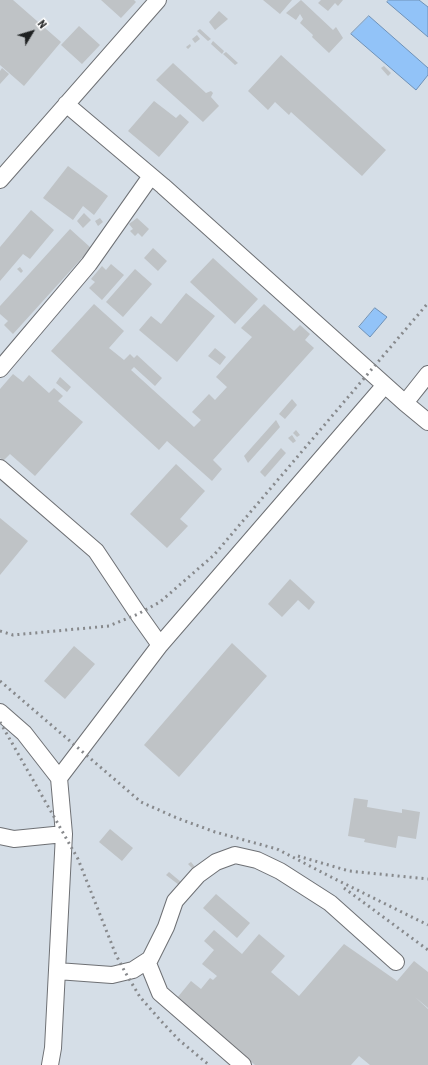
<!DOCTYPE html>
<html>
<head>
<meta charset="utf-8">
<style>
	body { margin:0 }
	#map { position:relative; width:428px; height:1065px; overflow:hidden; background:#e5e8ec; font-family:"Roboto Condensed",sans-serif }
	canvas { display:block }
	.north { position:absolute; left:12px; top:12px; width:40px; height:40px; -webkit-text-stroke:3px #fff; paint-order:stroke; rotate:52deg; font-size:11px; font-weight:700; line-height:16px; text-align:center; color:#1e2021 }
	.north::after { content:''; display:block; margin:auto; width:14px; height:18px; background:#1e2021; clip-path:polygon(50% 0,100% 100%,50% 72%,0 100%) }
</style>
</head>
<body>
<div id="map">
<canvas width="428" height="1065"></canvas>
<div class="north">N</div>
</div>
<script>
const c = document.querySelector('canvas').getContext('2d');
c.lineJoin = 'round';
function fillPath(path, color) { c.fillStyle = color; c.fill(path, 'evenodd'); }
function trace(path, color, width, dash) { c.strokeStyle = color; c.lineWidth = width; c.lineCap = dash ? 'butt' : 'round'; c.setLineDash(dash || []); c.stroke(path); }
fillPath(new Path2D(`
	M0 0H428V1065H0Z`), '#d5dee7');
const water = new Path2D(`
	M389 0H419L428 7V37L387 2Z
	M369 16 428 68V75L416 90 351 34Z
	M375 308 387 317 370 337 359 327Z`);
fillPath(water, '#92c3f8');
trace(water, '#6f92b8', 1);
fillPath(new Path2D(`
	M0 0H13L61 42 24 86 0 65Z
	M101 0H134L136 2 121 18Z
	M263 0H292L280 14Z
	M301 0 333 30 336 27 343 38 329 53 312 37 313 35 300 23 303 19 300 14 296 20 286 13Z
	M321 0H343L338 6 335 3 328 11 318 3Z
	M219 11 228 19 215 30 209 22Z
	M79 26 100 45 82 64 61 45Z
	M200 29 211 39 208 41 197 31Z
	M197 35 200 39 195 43 192 39Z
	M213 41 224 51 222 54 211 44Z
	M190 44 191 46 188 49 186 47Z
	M226 52 238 63 235 65 223 54Z
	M281 55 386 150 362 176 291 112 289 115 275 102 268 110 248 91Z
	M173 63 206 93 211 91 213 93 211 97 219 106 203 122 156 80Z
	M384 66 391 73 388 76 381 68Z
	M2 68 9 74 0 84V71Z
	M154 101 176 118 180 114 189 122 159 157 128 131Z
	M68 166 108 196 94 215 83 206 73 220 43 198Z
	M31 210 54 230 30 259 23 254 0 281V247Z
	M84 213 91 220 83 228 77 221Z
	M100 218 103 222 98 226 95 221Z
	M137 218 149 229 142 237 138 233 135 236 130 231 133 229 129 224Z
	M70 229 91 248 13 334 4 325 8 321 0 314V306Z
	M153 248 167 261 158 271 144 258Z
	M213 258 258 299 235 324 190 282Z
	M111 264 124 275 102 300 89 288 95 282 91 279 102 266 106 270Z
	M20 267 23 271 21 273 17 269Z
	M135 269 152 284 123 317 106 302Z
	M186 293 215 316 177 362 139 330 151 316 161 324Z
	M94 304 124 331 109 348 124 360 130 354 134 358 137 355 162 378 155 386 134 367 131 370 194 427 201 420 192 412 209 394 215 400 227 387 216 377 252 337 241 328 264 304 294 331 300 325 310 334 305 340 314 348 213 460 222 469 212 481 167 441 159 450 51 351Z
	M215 348 226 357 220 365 208 356Z
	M13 374 23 382 29 375 49 393 54 388 63 396 58 401 83 422 35 476 10 454 3 461 0 458V389Z
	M60 377 71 387 67 392 56 383Z
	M292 399 297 405 285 419 279 414Z
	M276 420 280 427 248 463 244 456Z
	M296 430 300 435 297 437 293 433Z
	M292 435 296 441 293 443 288 438Z
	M281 448 286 453 265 477 260 472Z
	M176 464 205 491 180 519 188 526 167 548 130 514Z
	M0 518 28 541 0 575Z
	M290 579 315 602 309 610 298 600 282 617 268 604Z
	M232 643 267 676 179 777 144 745Z
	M74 646 95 664 65 699 44 681Z
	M354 798 368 800 367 807 402 813V809L420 812 416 839 398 836 396 848 364 842 365 839 348 836Z
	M110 829 133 848 122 861 99 842Z
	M191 862 195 867 193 869 188 864Z
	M169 872 181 882 179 885 166 875Z
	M216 894 250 923 237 938 203 908Z
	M214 930 242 954 259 934 285 956 271 972 299 996 344 944 397 981 414 961 428 972V1008L415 997 428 1009V1065H370L359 1056 351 1065H255L177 998 191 981 201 989 210 978 213 980 217 976 202 964 214 950 204 941Z`), '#bfc3c6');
const minor = new Path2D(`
	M66 104 163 186 405 403 428 422
	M0 180 158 0
	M0 369 89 264 151 176
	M405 403 428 374
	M0 468 96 551 138 614 160 645
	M0 712 24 733 59 778 64 834 53 1048 50 1065
	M59 778 160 645 385 385
	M0 836 14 839 64 834
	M147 961 160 993 243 1065
	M57 971 112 975 133 970 150 959 166 927 175 901 198 875 216 862 235 855 257 860 280 871 330 903 396 962`);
trace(minor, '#6e7074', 18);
trace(minor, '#fff', 16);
trace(new Path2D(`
	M0 631 13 635 109 626 138 614 160 602 214 555 428 303
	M0 681 141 802 177 818 215 832 277 849 335 879 428 925
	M0 722 78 859 116 955 125 972 140 997 161 1021 179 1040 209 1065
	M298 856 349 871 428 879
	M344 888 428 950`), '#87898c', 3, [2, 4]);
</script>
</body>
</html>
